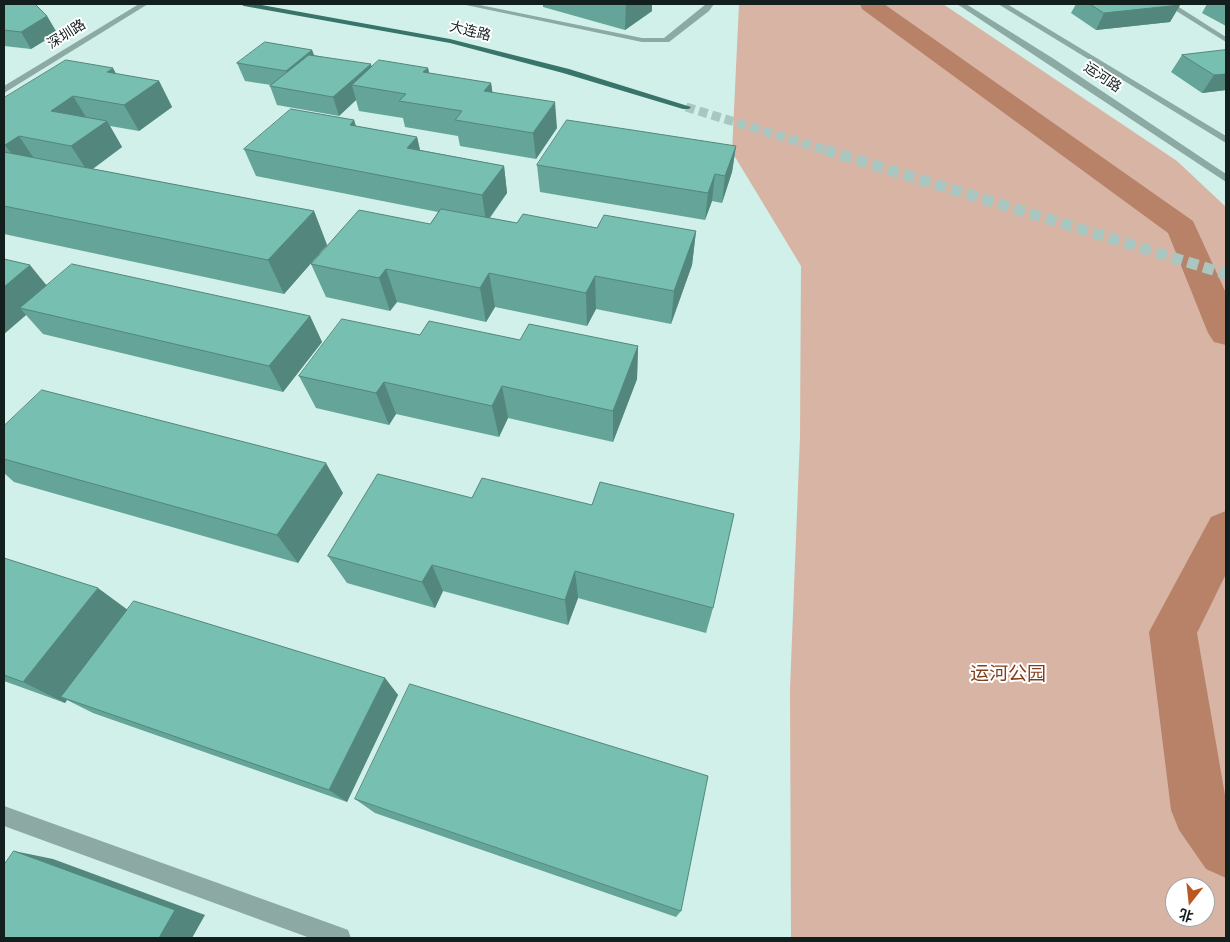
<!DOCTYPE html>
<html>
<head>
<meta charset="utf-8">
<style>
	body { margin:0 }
	#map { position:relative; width:1230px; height:942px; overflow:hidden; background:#d0f0e9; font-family:Roboto,"Noto Sans SC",sans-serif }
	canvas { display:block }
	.frame { position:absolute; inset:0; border:5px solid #131f1d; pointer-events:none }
	.north { position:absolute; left:1165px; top:877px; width:50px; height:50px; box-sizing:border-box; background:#fff; border:1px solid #a1a5a5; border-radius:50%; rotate:196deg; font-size:14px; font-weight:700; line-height:20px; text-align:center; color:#131f1d }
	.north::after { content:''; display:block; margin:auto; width:18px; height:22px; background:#bb5822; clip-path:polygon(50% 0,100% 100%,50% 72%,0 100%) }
</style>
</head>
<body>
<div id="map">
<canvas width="1230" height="942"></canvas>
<div class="frame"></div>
<div class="north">北</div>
</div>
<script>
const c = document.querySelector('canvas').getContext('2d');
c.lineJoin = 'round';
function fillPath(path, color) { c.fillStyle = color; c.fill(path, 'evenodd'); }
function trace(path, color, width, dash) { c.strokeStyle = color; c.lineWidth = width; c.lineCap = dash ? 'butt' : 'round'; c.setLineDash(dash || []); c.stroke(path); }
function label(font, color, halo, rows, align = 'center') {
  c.font = font + ' Roboto,"Noto Sans SC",sans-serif'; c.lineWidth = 4; c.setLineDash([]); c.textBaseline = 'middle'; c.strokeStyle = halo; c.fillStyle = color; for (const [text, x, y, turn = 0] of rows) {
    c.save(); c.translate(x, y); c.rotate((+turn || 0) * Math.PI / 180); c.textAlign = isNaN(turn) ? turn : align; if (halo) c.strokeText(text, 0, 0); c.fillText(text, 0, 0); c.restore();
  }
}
fillPath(new Path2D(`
	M739 4H943L1177 161 1226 207V938H791L790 689 800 437 801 266 732 152ZM1175 887H1205V917H1175Z`), '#d8b4a4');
fillPath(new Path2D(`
	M860 4H884L1193 221 1226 293V345L1214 342 1208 333 1168 233 862 9Z
	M1226 511V574L1197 633 1226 801V878L1206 869 1179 830 1171 810 1149 632 1211 517Z`), '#b88269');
trace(new Path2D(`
	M686 107 829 151`), '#aac6c0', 9, [9, 4.5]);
trace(new Path2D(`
	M825 150 1226 274`), '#aac6c0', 11, [11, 5.5]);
fillPath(new Path2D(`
	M139 4H148L4 93V86Z
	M461 4H475L642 38H664L706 4H714L709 11 669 42H642Z
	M957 4H966L1054 59 1226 174V182Z
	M998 4H1007L1226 136V143Z
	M1165 4H1174L1226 37V42Z
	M4 806 340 927 348 930 351 938H310L4 826Z`), '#8ca9a3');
fillPath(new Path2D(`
	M240 4H256L450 39 569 69 691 107 689 109H683L563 73 450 43 244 6Z`), '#39746a');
fillPath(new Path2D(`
	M4 4 47 16 57 33 31 49 4 46Z
	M543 4H652V11L625 30 543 7Z
	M1076 4H1178L1180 5 1170 22 1096 30 1071 13Z
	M1207 4H1226V26L1202 13Z
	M312 50 314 55 371 67 428 68 429 73 491 83 492 92 557 128 536 159 460 146 458 136 405 127 403 118 359 111 356 100 339 116 277 105 270 86 271 85 245 81 237 63Z
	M1226 50V90L1202 93 1171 72 1182 55Z
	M116 74 159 81 172 107 139 131 110 126 122 147 93 169 314 211 327 245 284 294 4 234V98Z
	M354 120 356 126 417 137 420 150 504 166 507 193 490 218 517 223 597 228 696 231 692 265 671 324 596 309 587 326 495 307 486 322 397 302 390 311 326 297 311 264 430 224 438 212 256 176 244 149Z
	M736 146 732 172 722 203 712 201 705 220 540 192 537 165Z
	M4 259 47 285 310 316 322 342 283 392 43 334 26 315 4 334Z
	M420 335 638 346 637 379 613 442 508 418 499 437 396 414 389 425 316 408 299 376Z
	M4 426 343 493 298 563 14 482 4 473Z
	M378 474 713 608 706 633 578 598 568 625 443 591 435 608 347 583 328 556Z
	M4 558 127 610 385 678 398 695 347 802 93 713 67 700 65 703 4 681Z
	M355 799 681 911 676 917 375 813Z`), '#65a498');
fillPath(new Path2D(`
	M628 4H652V11L625 30 626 5Z
	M1180 5 1170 22 1096 30 1104 13Z
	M47 16 57 33 31 49 21 32Z
	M312 50 318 67 292 89 286 71Z
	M371 64 375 82 352 85 356 100 339 116 333 97Z
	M113 68 127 94 107 72Z
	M428 68 433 93 423 72Z
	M1226 74V90L1202 93 1214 75Z
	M159 81 172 107 139 131 124 105Z
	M491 83 495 108 484 91Z
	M73 96 89 122 51 111Z
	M555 102 557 128 536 159 533 133Z
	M354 120 362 147 350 125Z
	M107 121 122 147 88 172 71 146Z
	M19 136 37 163 25 171 5 145Z
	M417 137 423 164 407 148Z
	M736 146 732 172 722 203 725 176Z
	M504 166 507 193 486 222 482 195Z
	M715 174 712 201 705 220 708 193Z
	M314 211 327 245 284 294 268 260Z
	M696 231 692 265 671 324 674 291Z
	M30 265 52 292 20 308 26 315 4 334V287Z
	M386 269 397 302 390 311 379 278Z
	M489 273 495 307 486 322 480 288Z
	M595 276 596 309 587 326 586 293Z
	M310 316 322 342 283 392 269 366Z
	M638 346 637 379 613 442V411Z
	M384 382 396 414 389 425 376 393Z
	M502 386 508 418 499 437 492 406Z
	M326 463 343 493 298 563 277 535Z
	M432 565 443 591 435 608 422 582Z
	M575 571 578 598 568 625 565 600Z
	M98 588 132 613 61 697 67 700 65 703 23 682Z
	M385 678 398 695 347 802 329 790Z
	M14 851 53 859 205 915 192 938H159Z`), '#53867c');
const building = new Path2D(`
	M4 4H35L47 16 21 32 4 30Z
	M1090 4H1178L1180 5 1104 13Z
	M265 42 312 50 286 71 237 63Z
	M1226 50V74L1214 75 1182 55Z
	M309 55 371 64 333 97 270 86Z
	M66 60 113 68 107 72 159 81 124 105 73 96 51 111 107 121 71 146 19 136 5 145 4 144V98Z
	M379 60 428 68 423 72 491 83 484 91 555 102 533 133 455 120 462 111 399 101 406 94 352 85Z
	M291 109 354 120 350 125 417 137 407 148 504 166 482 195 244 149Z
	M567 120 736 146 725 176 715 174 708 193 537 165Z
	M4 152 314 211 268 260 4 206Z
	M441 209 517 223 523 214 597 228 604 215 696 231 674 291 595 276 586 293 489 273 480 288 386 269 379 278 311 264 359 210 430 224Z
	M4 259 30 265 4 287Z
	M72 264 310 316 269 366 20 308Z
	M342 319 420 335 429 321 520 340 529 324 638 346 613 411 502 386 492 406 384 382 376 393 299 376Z
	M42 390 326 463 277 535 4 459V426Z
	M378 474 472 498 482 478 592 505 600 482 734 514 713 608 575 571 565 600 432 565 422 582 328 556Z
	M4 558 98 588 23 682 4 675Z
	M134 601 385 678 329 790 61 697Z
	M410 684 708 776 681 911 355 799Z
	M14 851 175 910 159 938H4V865Z`);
fillPath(building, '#76bfb1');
trace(building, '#53867c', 1);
label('14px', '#131f1d', '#fff', [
	["大连路",470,32,14],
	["深圳路",67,35,-32],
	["运河路",1102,78,34]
]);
label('19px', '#833f1c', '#fff', [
	["运河公园",1008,675]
]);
</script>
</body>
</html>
